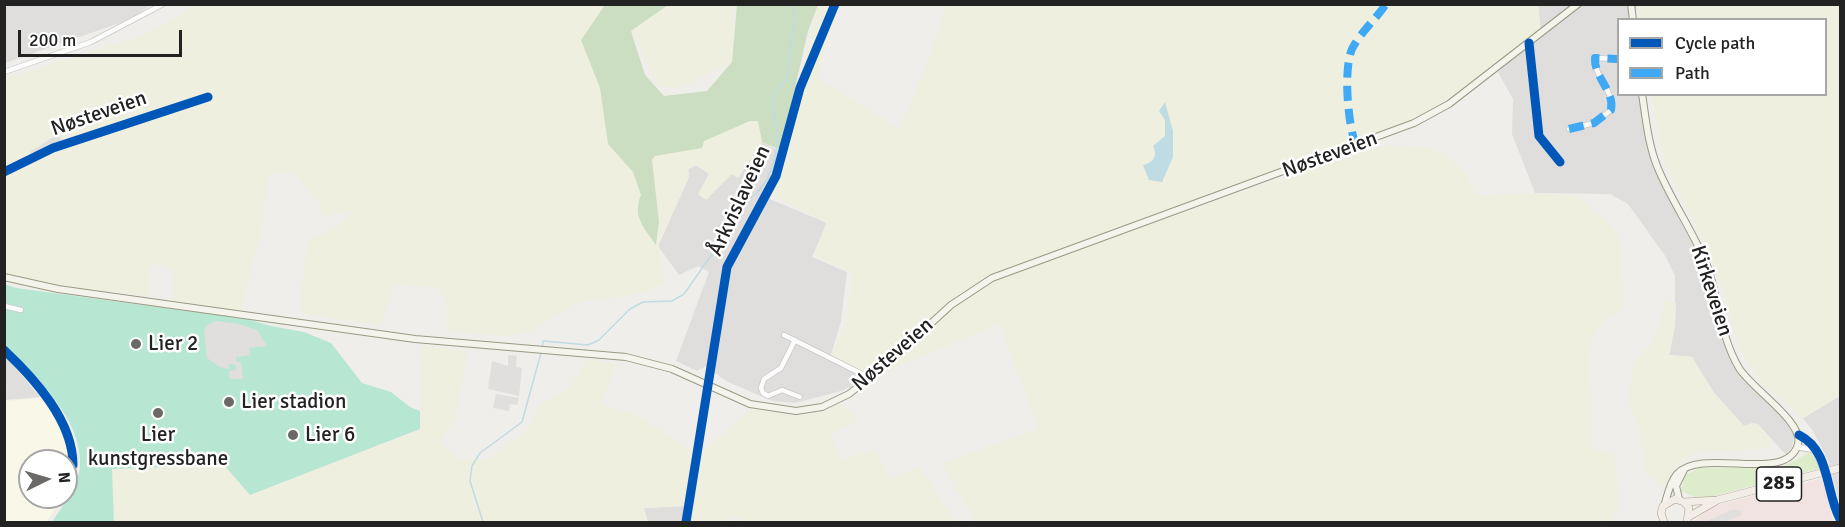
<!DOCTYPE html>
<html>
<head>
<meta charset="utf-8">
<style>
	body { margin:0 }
	#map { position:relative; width:1845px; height:527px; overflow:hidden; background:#f0eeeb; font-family:Signika,sans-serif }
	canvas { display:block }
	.frame { position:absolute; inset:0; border:6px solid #222; pointer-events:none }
	.legend { position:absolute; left:1617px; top:18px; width:210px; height:78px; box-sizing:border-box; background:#fff; border:2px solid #a7a7a7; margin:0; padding:8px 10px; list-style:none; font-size:18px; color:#222 }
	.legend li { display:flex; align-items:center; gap:12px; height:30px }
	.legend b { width:30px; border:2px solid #a7a7a7 }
	.north { position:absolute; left:18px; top:449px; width:60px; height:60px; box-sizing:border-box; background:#fff; border:2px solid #a7a7a7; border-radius:50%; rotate:85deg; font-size:16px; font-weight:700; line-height:24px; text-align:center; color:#222 }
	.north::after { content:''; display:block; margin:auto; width:21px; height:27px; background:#6a6968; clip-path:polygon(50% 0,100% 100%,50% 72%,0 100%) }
	.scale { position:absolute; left:18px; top:30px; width:164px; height:27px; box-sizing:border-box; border:3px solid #222; border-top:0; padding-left:8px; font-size:18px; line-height:21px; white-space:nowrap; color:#222; -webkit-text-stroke:4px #fff; paint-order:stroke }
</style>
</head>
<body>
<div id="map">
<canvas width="1845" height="527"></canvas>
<div class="frame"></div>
<ul class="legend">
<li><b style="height:8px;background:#0057b8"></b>Cycle path</li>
<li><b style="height:8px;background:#3fa9f5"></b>Path</li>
</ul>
<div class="north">N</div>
<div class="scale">200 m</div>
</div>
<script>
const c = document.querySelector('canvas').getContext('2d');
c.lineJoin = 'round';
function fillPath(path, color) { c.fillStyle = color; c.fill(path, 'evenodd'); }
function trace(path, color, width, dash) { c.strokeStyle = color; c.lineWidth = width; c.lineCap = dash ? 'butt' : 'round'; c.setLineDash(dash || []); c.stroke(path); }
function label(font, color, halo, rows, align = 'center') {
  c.font = font + ' Signika,sans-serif'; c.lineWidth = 5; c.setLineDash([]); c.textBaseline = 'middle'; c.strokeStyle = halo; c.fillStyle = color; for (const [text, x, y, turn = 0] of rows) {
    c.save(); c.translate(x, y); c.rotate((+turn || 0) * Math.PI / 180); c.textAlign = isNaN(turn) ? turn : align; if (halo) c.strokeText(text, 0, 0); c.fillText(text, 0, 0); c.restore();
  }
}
fillPath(new Path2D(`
	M4 5H151L128 20 5 63Z
	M1538 5H1637L1635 19 1618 20V94L1643 95 1651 149 1708 268 1737 363 1792 422 1794 436 1792 447 1786 455 1758 424 1744 426 1714 393 1692 357 1669 355 1675 326V276L1666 257 1628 204 1610 194 1535 193 1512 134 1513 99 1498 72 1541 33Z
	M762 142 780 151 765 197 827 223 812 257 847 272 841 321 831 355 870 378 841 391 795 403 772 401 726 381 706 366 697 371 676 361 709 272 698 266 679 275 658 246 689 177 688 169 696 165 709 174H732L738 178Z
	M4 355 7 358 40 397 5 400Z
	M1840 396V505L1828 460 1813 431 1803 418Z
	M685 506 687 522H648L644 508Z`), '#dfdedc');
fillPath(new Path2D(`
	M1824 478 1833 522H1693L1707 510 1717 505Z`), '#f1e3e1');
fillPath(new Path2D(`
	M41 398 58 421 66 439 72 466 70 482 66 491V461H30V497H63L46 522H5V401Z`), '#f8f7e8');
fillPath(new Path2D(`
	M197 5H605L581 41 600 88 608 144 633 172 641 195 636 207 656 244 659 222 652 160 655 155 702 148 704 141 750 121H758L762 142 738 178 732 174 706 200 698 194 709 174 696 165 688 169 689 177 658 246 665 282 655 288 633 295 580 302 528 332 509 336 447 332V305L439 288 396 285 380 325 304 314 301 310 302 285 308 240 336 228 354 210 323 217 319 202 293 173 269 174 262 228 241 311 173 300 172 268 151 264 148 296 73 288 5 273 4 79 146 34Z
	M668 5H735L732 62 679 88 658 86 631 30Z
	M818 5H839L817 77 900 129 931 53 946 5H1538L1541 33 1425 115 1388 131 1065 249 1169 218 1258 186 1386 145 1426 148 1445 154 1465 172 1477 195 1535 193 1576 195 1612 227 1619 236 1621 255 1624 305 1618 313 1604 320 1595 334 1589 351 1593 449 1613 452 1617 469 1618 508 1613 519 1599 522H975L942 463 1038 429 1000 324 870 378 831 355 846 322 852 272 814 257 826 223 771 194 787 159 804 84 799 82Z
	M1640 5H1840V396L1803 418 1762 384 1740 350 1715 265 1664 162 1651 95 1826 94V20L1640 19Z
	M1666 300 1676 303 1675 326 1669 355 1692 357 1714 393 1744 426 1752 423 1758 424 1771 442 1770 446 1760 449 1697 452 1676 466 1663 487 1644 472 1640 432 1628 399 1634 361 1652 344Z
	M422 345 468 351 456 418 440 442 460 460 489 459 527 431 540 404 570 388 587 359 617 364 601 405 633 413 699 455 751 409 798 416 816 413 843 404 858 421 830 434 842 460 875 450 890 479 920 466 955 522H742L736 515 723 522H687L684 506 644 508 647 522H115L111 469 224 465 250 495 420 430Z`), '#efefdf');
fillPath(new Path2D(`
	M1810 452 1815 455 1821 468 1710 497H1695L1681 491 1685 475 1700 468H1781Z`), '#ddeccb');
fillPath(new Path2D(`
	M605 5H668L631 31 645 75 664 96 707 91 732 62 737 5H818L808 31 781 150 762 142 758 121H750L704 141 702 148 655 156 652 160 659 222 656 245C644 228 632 216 641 195L633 172 608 144 600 88 581 40Z`), '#cbdec1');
fillPath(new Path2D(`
	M4 284 16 288 247 319 271 326 304 332 331 343 362 383 391 392 410 407 420 411V429L250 495 224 465 112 469 114 522H52C63 505 79 486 80 465 82 418 35 376 5 346Z`), '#b7e6d2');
fillPath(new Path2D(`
	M58 134 63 143 34 159 30 152Z
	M216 321 239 324 257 330 267 346 249 348 250 355 236 357 237 362H241L243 379H230L229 371 236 370V365L229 364V369L220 367 207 358 204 331 207 325Z
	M508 355 517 356 516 367 522 368 519 396 488 389 492 361 508 366Z
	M27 382 31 386 30 391 5 394V384Z
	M496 394 519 398 517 405 510 404 509 411 493 408Z
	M1734 509 1741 511 1742 515 1724 522H1704Z`), '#e0dfde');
fillPath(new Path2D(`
	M1165 102 1173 131V157L1162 182 1149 180 1143 165C1153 163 1158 156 1153 146L1165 136V120L1159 111Z`), '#bfdbe3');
trace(new Path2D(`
	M542 348 543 341 588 345 599 340 630 309 643 302 672 301 684 294 717 247 732 212 757 193 767 180 775 158 778 135 772 102 775 92 787 79 795 13 791 4
	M483 522 470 481 472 466 480 453 522 422 541 353`), '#bfdbe3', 1.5);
const minor = new Path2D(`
	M1529 43 1539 136 1560 162
	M4 72 91 42 163 4
	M1569 129 1594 123 1611 110C1615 91 1594 78 1595 58L1618 59
	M4 172 53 148 208 97
	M4 306 21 310
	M784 335 870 378
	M795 340 781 368 764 379 761 388 763 393 768 396 782 390 800 397
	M4 350C35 379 73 421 73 465
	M686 522 727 267 776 176 800 88 835 4`);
const tertiary = new Path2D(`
	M1799 435 1812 443 1816 450
	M1797 447 1816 450
	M1829 486 1840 519`);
const secondary = new Path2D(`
	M1631 4 1633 20
	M1642 94C1646 119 1648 143 1657 166 1671 201 1694 232 1708 268 1719 301 1721 338 1739 368 1752 389 1804 422 1798 444 1787 485 1703 446 1677 474 1670 482 1668 493 1665 503
	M4 277 58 289 415 339 626 357 672 369 750 404 796 411 822 407 849 394 889 362 951 305 992 278 1414 123 1449 104 1578 4
	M1679 499 1676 486 1684 470`);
const primary = new Path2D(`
	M1684 502 1717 500 1840 468
	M1690 516 1716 501
	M1664 522 1661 513 1663 506 1675 499 1684 502 1689 508 1687 522`);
trace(minor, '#c9c8c7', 6);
trace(tertiary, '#c9c8c7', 7);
trace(secondary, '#999a82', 8);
trace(primary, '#a79c86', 8);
trace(minor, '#fdfcfc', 4.5);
trace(tertiary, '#fdfcfc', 5);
trace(secondary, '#f4f4ed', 6);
trace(primary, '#f3ede7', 7);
const tertiaryBridge = new Path2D(`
	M1816 450 1829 486`);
trace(tertiaryBridge, '#c9c8c7', 7, []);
trace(tertiaryBridge, '#fdfcfc', 5);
trace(new Path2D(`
	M1569 129 1594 123 1611 110C1615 91 1594 78 1595 58L1618 59
	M1356 146C1348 125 1343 70 1352 49 1360 33 1376 19 1386 4`), '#3fa9f5', 8, [15, 8]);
trace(new Path2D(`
	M1529 43 1539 136 1560 162
	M4 172 53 148 208 97
	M4 350C35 379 73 421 73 465
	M1799 435C1831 451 1825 492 1840 519
	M686 522 727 267 776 176 800 88 835 4`), '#0057b8', 9);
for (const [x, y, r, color] of [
	[136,344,6,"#6a6968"],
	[229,402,6,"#6a6968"],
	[158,413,6,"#6a6968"],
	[293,435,6,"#6a6968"]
]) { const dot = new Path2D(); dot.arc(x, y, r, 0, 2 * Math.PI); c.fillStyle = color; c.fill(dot); trace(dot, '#fff', 2); }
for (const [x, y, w] of [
	[1779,484,45]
]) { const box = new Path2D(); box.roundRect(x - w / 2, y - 17, w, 34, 4.5); c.fillStyle = '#fff'; c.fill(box); trace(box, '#222', 1.5); }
label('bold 20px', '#222', null, [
	["285",1779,484]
]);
label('21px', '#222', '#fff', [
	["Nøsteveien",99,114,-19],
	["Nøsteveien",1330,155,-20],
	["Årkvislaveien",740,201,-65],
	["Kirkeveien",1711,291,72],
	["Nøsteveien",893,355,-41]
]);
label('21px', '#222', '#fff', [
	["Lier 2",148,344],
	["Lier stadion",241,402],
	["Lier",158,435,"center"],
	["kunstgressbane",158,459,"center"],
	["Lier 6",305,435]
], 'left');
</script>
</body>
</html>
